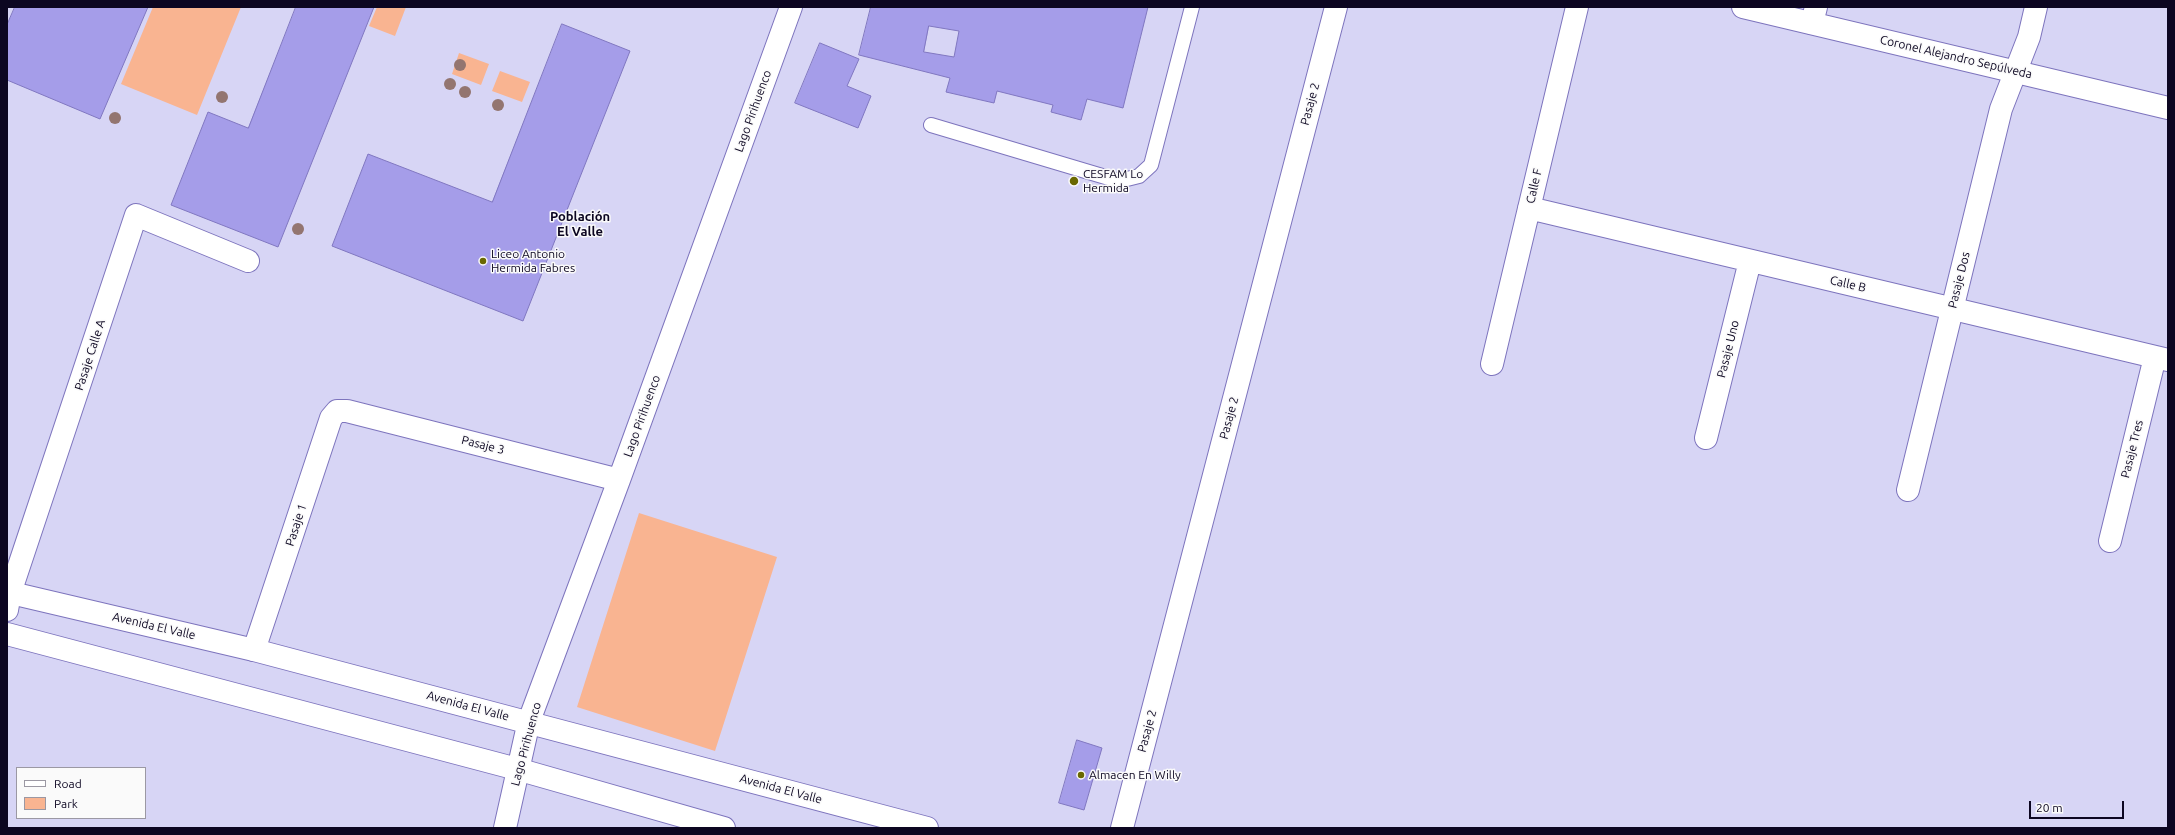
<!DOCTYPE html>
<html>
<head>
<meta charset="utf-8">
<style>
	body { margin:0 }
	#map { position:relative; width:2175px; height:835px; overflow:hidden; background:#d7d5f5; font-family:Ubuntu,sans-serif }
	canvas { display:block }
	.frame { position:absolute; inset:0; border:8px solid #0c0621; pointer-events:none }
	.legend { position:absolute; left:16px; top:767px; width:130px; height:52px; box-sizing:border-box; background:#fafafa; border:1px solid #9b98a3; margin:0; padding:5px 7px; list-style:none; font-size:12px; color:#0c0621 }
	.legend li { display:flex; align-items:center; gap:8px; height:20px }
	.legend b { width:20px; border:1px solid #9b98a3 }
	.scale { position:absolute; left:2029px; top:801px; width:95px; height:18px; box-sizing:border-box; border:2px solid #0c0621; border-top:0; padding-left:5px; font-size:12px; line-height:14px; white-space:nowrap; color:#0c0621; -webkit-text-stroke:3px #fafafa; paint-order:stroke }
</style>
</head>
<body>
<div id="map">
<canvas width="2175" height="835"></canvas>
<div class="frame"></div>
<ul class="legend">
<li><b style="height:5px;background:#fff"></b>Road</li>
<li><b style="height:11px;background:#f9b491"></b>Park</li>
</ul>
<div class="scale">20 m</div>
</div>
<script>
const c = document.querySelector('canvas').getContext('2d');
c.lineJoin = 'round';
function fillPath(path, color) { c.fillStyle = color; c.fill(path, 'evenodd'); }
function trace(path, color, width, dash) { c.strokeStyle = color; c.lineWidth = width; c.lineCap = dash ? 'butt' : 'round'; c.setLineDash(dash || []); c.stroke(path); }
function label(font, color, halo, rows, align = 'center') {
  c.font = font + ' Ubuntu,sans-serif'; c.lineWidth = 3; c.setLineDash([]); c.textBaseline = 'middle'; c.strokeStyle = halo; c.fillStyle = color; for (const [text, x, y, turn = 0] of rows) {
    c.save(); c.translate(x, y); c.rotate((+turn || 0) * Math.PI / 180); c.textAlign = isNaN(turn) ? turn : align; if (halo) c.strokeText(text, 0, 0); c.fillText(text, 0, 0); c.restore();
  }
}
fillPath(new Path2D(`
	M153 7H241L197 115 121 84Z
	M377 7H406L395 36 369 26Z
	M459 53 489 64 481 85 452 74Z
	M500 71 530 82 522 102 492 91Z
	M639 513 777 557 715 751 577 707Z`), '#f9b491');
const building = new Path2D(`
	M15 7H148L100 119 7 80V25Z
	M296 7H374L278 247 171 205 208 112 248 128Z
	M871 7H1148L1123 108 1087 99 1081 120 1051 112 1053 105 997 91 994 103 946 92 950 78 859 55ZM929 26 959 31 954 57 924 52Z
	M562 24 630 51 523 321 332 246 368 154 492 202Z
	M820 43 859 59 847 86 871 96 858 128 795 103Z
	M1077 740 1102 748 1084 810 1059 803Z`);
fillPath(building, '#a59de9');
trace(building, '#8077c0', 1);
const lane = new Path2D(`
	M931 125 1119 181 1139 176 1151 165 1192 7`);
const street = new Path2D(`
	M1812 23 1816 7
	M1529 208 2168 360
	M1492 364 1577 7
	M1706 438 1750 261
	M1908 490 2001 109 2029 37 2036 7
	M2110 541 2155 357
	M7 610 10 593 136 215 248 261
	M254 650 331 418 337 411H347L619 480
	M505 828 529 721 619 480 791 7
	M1122 828 1336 7`);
const secondary = new Path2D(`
	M1743 7 2168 108
	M7 592 254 650 927 828
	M7 634 517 769 724 828`);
trace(lane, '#7d74bd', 16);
trace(street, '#7d74bd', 24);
trace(secondary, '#7d74bd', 24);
trace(lane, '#fff', 14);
trace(street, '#fff', 22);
trace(secondary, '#fff', 22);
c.fillStyle = '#937570';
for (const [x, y] of [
	[460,65],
	[450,84],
	[465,92],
	[222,97],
	[498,105],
	[115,118],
	[298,229]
]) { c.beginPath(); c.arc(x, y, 6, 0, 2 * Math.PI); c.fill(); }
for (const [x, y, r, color] of [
	[1074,181,5,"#6a6801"],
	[483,261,4,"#6a6801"],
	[1081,775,4,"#6a6801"]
]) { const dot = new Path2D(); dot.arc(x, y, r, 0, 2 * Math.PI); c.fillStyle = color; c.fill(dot); trace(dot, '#fafafa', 1.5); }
label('12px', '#0c0621', '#fafafa', [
	["Coronel Alejandro Sepúlveda",1956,57,13],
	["Pasaje 2",1310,104,-75],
	["Lago Pirihuenco",753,111,-70],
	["Calle F",1534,186,-77],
	["Pasaje Dos",1959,280,-76],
	["Calle B",1848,284,13],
	["Pasaje Uno",1728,349,-76],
	["Pasaje Calle A",90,355,-72],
	["Lago Pirihuenco",642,416,-70],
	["Pasaje 2",1229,418,-75],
	["Pasaje 3",483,445,14],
	["Pasaje Tres",2132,449,-76],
	["Pasaje 1",296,525,-72],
	["Avenida El Valle",154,626,13],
	["Avenida El Valle",468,706,15],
	["Pasaje 2",1147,731,-75],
	["Lago Pirihuenco",526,744,-75],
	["Avenida El Valle",781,789,15]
]);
label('12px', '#0c0621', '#fafafa', [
	["CESFAM Lo",1083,174],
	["Hermida",1083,188],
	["Liceo Antonio",491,254],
	["Hermida Fabres",491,268],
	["Almacen En Willy",1089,775]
], 'left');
label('bold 13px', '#0c0621', '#fafafa', [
	["Población",580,217],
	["El Valle",580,232]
]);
</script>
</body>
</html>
